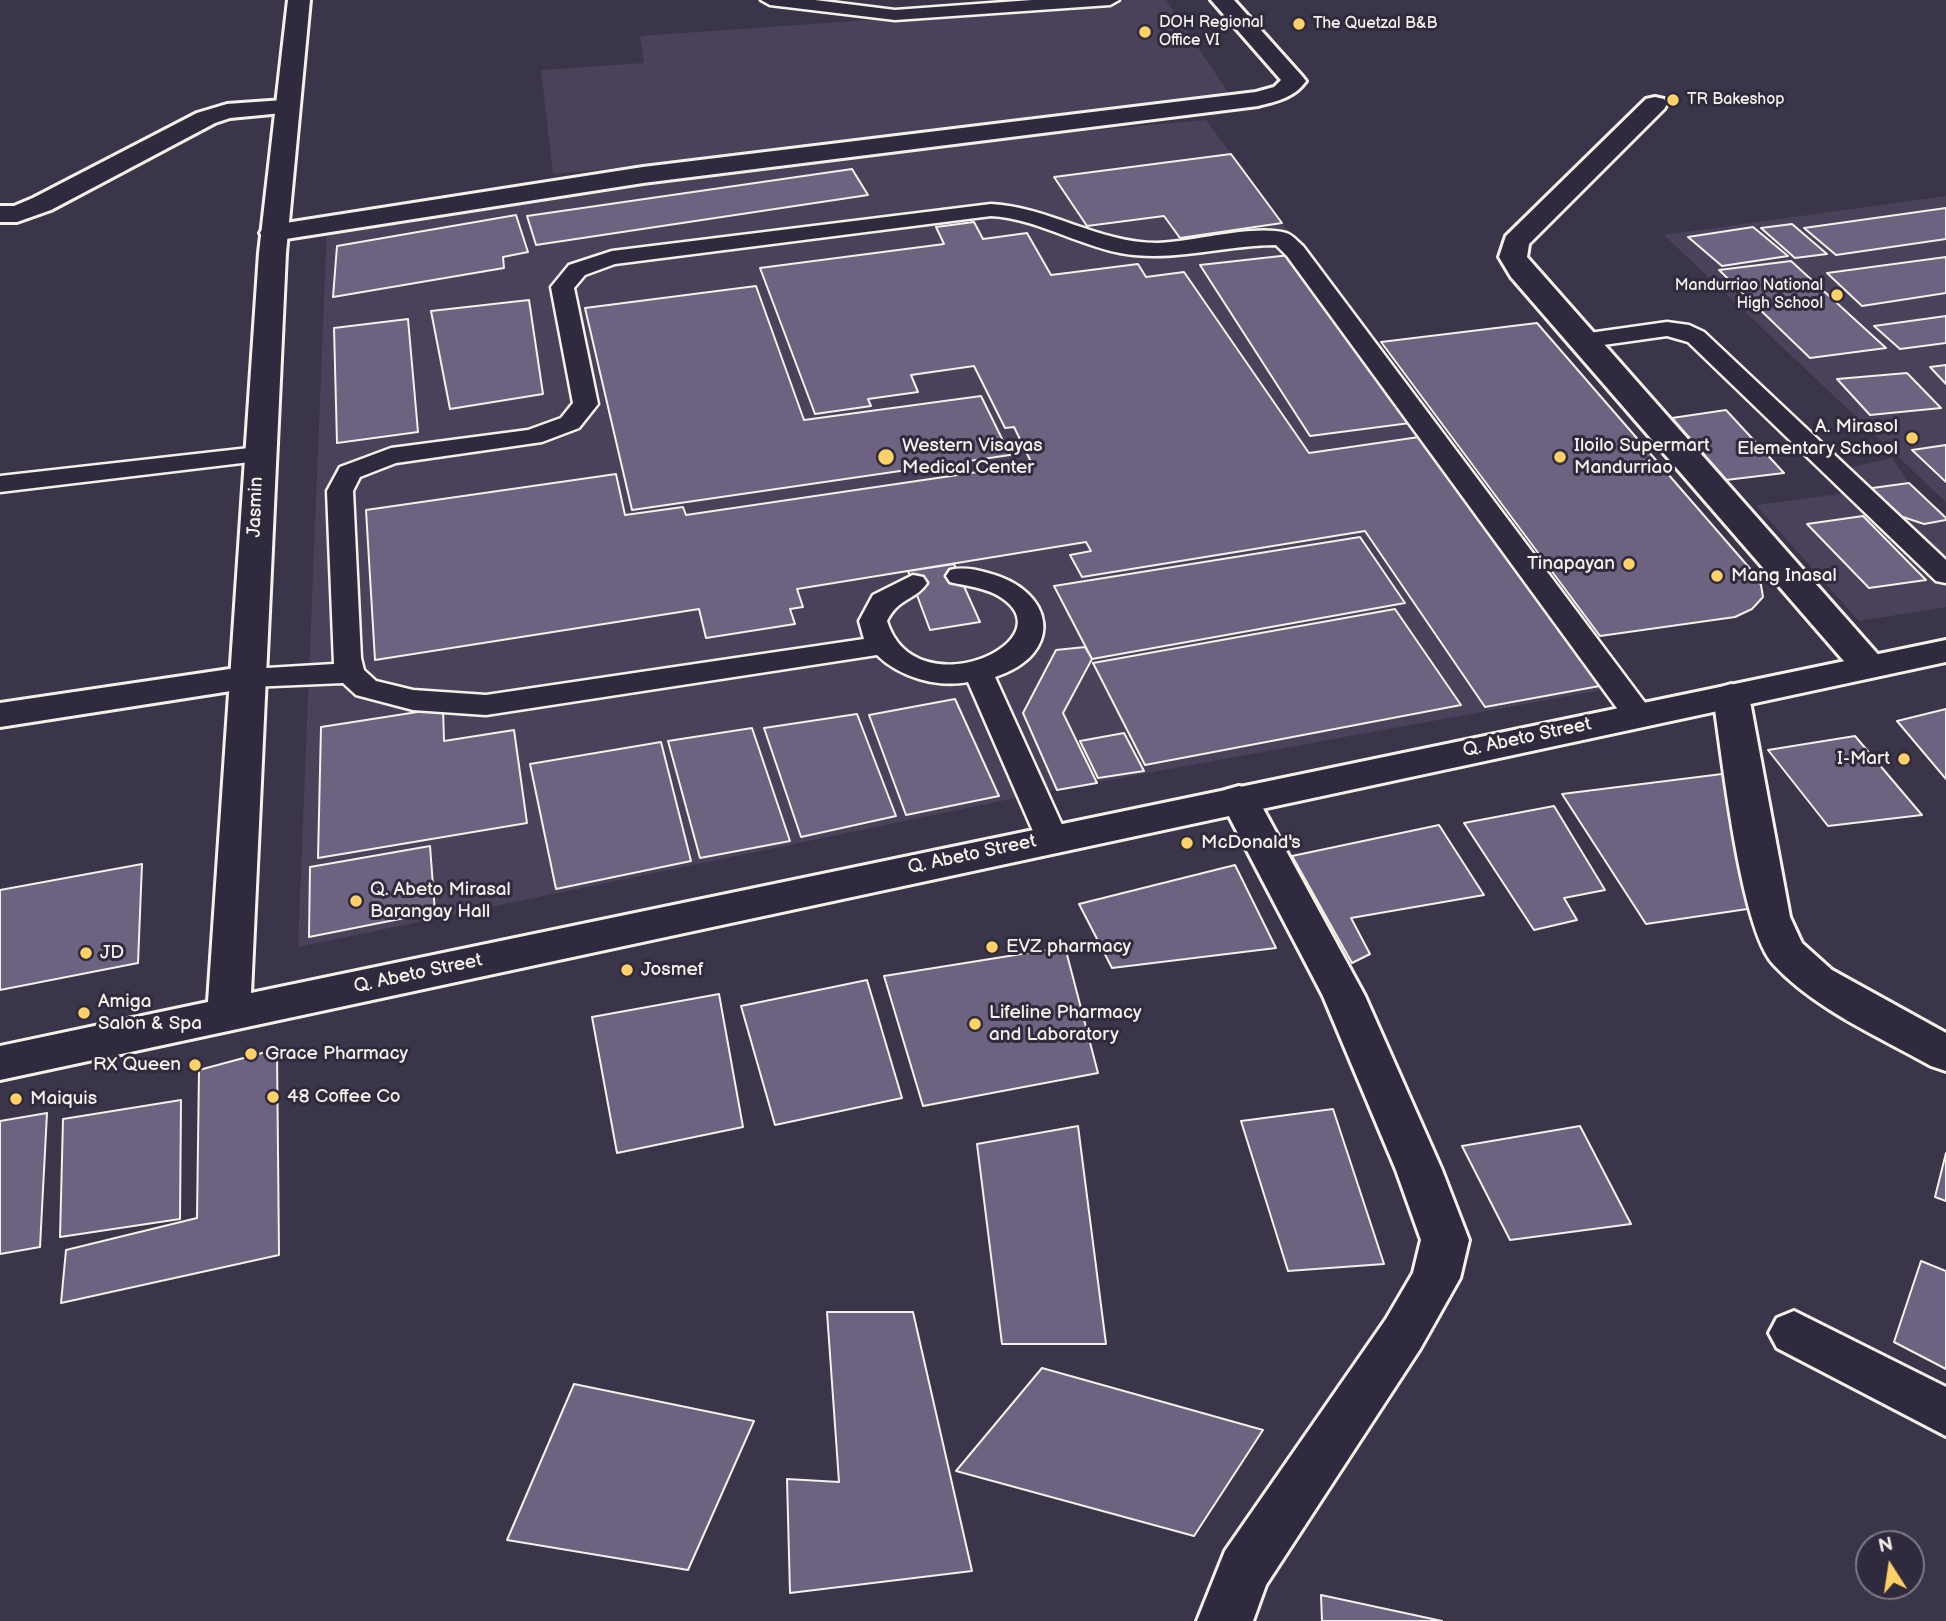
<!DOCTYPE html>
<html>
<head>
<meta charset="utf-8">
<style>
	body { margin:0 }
	#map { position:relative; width:1946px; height:1621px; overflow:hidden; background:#3b354a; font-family:"Balsamiq Sans",sans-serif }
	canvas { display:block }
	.north { position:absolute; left:1855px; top:1530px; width:70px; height:70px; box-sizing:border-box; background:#2f2a3d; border:2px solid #7e7a81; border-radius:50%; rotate:348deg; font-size:19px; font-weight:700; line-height:28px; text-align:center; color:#f4f1e8 }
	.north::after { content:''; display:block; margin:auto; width:24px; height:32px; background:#ffd166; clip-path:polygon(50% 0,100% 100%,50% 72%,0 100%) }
</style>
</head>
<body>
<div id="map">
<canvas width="1946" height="1621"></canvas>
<div class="north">N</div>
</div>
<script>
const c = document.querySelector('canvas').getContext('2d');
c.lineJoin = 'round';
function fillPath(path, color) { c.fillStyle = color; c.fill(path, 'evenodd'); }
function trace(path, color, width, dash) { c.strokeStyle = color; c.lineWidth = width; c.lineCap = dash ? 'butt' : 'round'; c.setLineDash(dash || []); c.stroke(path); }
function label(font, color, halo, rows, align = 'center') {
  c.font = font + ' "Balsamiq Sans",sans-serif'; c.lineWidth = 6; c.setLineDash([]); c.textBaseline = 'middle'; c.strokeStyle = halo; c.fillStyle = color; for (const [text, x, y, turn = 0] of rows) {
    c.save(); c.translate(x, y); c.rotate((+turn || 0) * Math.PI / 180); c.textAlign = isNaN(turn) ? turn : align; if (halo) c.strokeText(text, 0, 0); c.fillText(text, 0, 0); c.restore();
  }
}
fillPath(new Path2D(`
	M1022 0H1166L1240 110 553 174 541 70 644 63 640 36 1026 9Z
	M1206 120 1624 686 1049 791 298 947 327 228 556 193 975 141Z
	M1946 196V502L1664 235Z
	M1892 458 1909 483 1946 518V607L1859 621 1756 505 1861 491 1840 470Z`), '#4a425a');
const building = new Path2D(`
	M1231 154 1282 223 1180 238 1164 216 1087 226 1054 177Z
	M852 169 868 195 536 245 527 216Z
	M1946 208V239L1836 255 1804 228Z
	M516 215 528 252 503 257 504 268 333 297 337 246Z
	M974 222 983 239 1027 233 1051 275 1138 264 1146 277 1184 272 1309 453 1419 437 1605 685 1485 707 1365 531 1082 577 1070 555 1091 551 1086 542 797 589 803 607 790 609 795 624 706 638 699 609 375 660 366 510 616 474 625 515 683 507 686 515 1032 464 1014 427 1005 428 974 366 911 375 918 392 868 399 871 406 815 414 760 268 944 244 936 227Z
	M1792 224 1827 254 1795 258 1761 228Z
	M1753 227 1788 256 1722 266 1688 237Z
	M1290 255 1410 423 1310 436 1200 265Z
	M1946 257V293L1862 306 1827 273Z
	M1791 261 1886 348 1810 358 1719 270Z
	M756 286 804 420 981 396 1010 455 632 510 585 308Z
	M529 300 543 394 450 409 431 311Z
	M1946 316V343L1900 349 1874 326Z
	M408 319 418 432 337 443 334 328Z
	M1537 323 1753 572 1761 585 1763 597 1752 609 1735 617 1600 636 1381 342Z
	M1946 365V384L1930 367Z
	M1907 373 1941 408 1870 415 1837 379Z
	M1726 410 1784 473 1726 480 1672 418Z
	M1946 445V482L1912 450Z
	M1909 483 1946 518V520L1924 524 1897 515 1865 489Z
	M1863 516 1926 580 1869 588 1807 524Z
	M1360 537 1405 603 1092 659 1054 586Z
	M954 564 980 622 930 630 908 571Z
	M1395 609 1461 705 1145 765 1093 663Z
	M1085 647 1092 659 1063 713 1097 783 1057 790 1023 713 1056 650Z
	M955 699 999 796 906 815 869 715Z
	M443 708 444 741 514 730 527 823 318 858 321 727Z
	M1946 709V779L1897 721Z
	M857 714 896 816 801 837 764 728Z
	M752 728 790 841 700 858 668 741Z
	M1124 733 1144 771 1098 778 1080 741Z
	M1855 736 1922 815 1828 826 1768 750Z
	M661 742 691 861 556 889 530 764Z
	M1730 773 1761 907 1646 924 1562 794Z
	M1554 806 1605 890 1564 898 1577 920 1534 930 1464 823Z
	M1439 825 1484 895 1351 918 1370 954 1352 963 1292 856Z
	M430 846 435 912 309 937 310 867Z
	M142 864 138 963 0 990V890Z
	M1235 865 1276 948 1112 968 1079 904Z
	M1065 947 1098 1073 923 1106 884 976Z
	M867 980 902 1098 775 1125 741 1006Z
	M719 994 743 1127 617 1153 592 1017Z
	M277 1049 279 1255 61 1303 66 1250 197 1218 199 1070Z
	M181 1100 180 1219 60 1237 63 1119Z
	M1333 1109 1384 1264 1288 1271 1241 1121Z
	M47 1113 40 1247 0 1254V1121Z
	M1078 1126 1106 1344H1002L977 1144Z
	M1580 1126 1631 1224 1510 1240 1462 1146Z
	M1946 1153V1201L1935 1197Z
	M1921 1261 1946 1271V1369L1894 1342Z
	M827 1312H913L972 1571 790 1593 787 1479 839 1482Z
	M1042 1368 1263 1430 1194 1536 956 1471Z
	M574 1384 754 1421 688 1570 507 1540Z
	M1321 1595 1442 1621H1322Z`);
fillPath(building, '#6d627f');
trace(building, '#f4f1e8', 2);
const lane = new Path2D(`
	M761 0H815L895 10 1032 0H1119L1110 5 895 20 770 5Z
	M991 204C1049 207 1099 243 1157 243 1193 242 1254 224 1286 233 1293 235 1298 242 1303 246L1649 708 1653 715 1649 722 1638 725 1627 722 1287 256 1276 245C1224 245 1172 263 1120 253 1075 244 1037 219 991 216L615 264 585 275 574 288 598 404 579 428 542 442 396 463 360 477 353 491 361 658 364 670 376 681 413 690 486 695 864 639 859 621 873 595 913 575 923 577 927 583C915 601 899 597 887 621 915 712 1074 639 997 595 982 587 966 586 950 582L946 576 950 570C963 567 975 569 988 573 1055 590 1066 654 995 677L1068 838 1063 846 1052 849 1041 846 1036 838 968 682C937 688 899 677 877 655L486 715 413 710 356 695 343 683 250 687 240 685 235 678 240 671 250 669 334 664 327 491 340 467 391 448 528 430 561 418 573 403 551 287 569 265 612 251Z
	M1667 322 1689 325 1704 332 1946 560V583L1936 581 1688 342 1667 336 1582 348 1574 346 1570 341 1574 336 1582 334Z
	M258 447 267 450 271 455 267 460 0 492V476Z`);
const street = new Path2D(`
	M1211 0H1234L1302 76 1306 81C1294 98 1277 101 1258 106L643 183 273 241 264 239 260 233 264 227 273 225 643 167 1256 92 1274 87 1281 80Z
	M1655 97 1664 99 1667 104 1664 109 1529 244 1527 257 1882 659 1887 667 1882 675 1869 678 1856 675 1511 277 1499 257 1506 236 1646 99Z
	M284 100 293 102 296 107 293 112 230 118 215 123 51 210 17 222H0V206H14L33 198 197 113 227 104Z
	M250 666 263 670 268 678 263 686 0 727V703Z
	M1731 684 1744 688 1749 696 1790 917 1802 943 1832 970 1946 1033V1071L1931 1066C1878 1036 1816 1010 1774 965 1740 930 1722 752 1713 696L1718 688Z
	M1239 786 1253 790 1365 996 1442 1170 1469 1240 1460 1278 1420 1349 1266 1585 1253 1621H1197L1225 1551 1386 1319 1413 1273 1421 1240 1396 1170 1323 996 1220 799 1225 790Z
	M1794 1311 1946 1387V1436L1777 1348 1769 1333 1777 1318Z`);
const secondary = new Path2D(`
	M288 0H310L286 253 251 993 1946 640V662L0 1080V1046L208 1002 259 253Z`);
trace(lane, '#f4f1e8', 5);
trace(street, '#f4f1e8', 6);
trace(secondary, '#f4f1e8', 6);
fillPath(lane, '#2f2a3d');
fillPath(street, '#2f2a3d');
fillPath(secondary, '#2f2a3d');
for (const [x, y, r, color] of [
	[1299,24,7,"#ffd166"],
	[1145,32,7,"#ffd166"],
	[1673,100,7,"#ffd166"],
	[1837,295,7,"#ffd166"],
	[1912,438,7,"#ffd166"],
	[886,457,9,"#ffd166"],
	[1560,457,7,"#ffd166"],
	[1629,564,7,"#ffd166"],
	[1717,576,7,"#ffd166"],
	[1904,759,7,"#ffd166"],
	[1187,843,7,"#ffd166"],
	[356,901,7,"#ffd166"],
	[992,947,7,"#ffd166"],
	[86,953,7,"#ffd166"],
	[627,970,7,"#ffd166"],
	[84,1013,7,"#ffd166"],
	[975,1024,7,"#ffd166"],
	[251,1054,7,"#ffd166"],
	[195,1065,7,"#ffd166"],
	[273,1097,7,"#ffd166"],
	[16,1099,7,"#ffd166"]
]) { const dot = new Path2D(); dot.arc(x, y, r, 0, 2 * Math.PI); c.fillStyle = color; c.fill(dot); trace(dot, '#2f2a3d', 2.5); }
label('16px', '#f4f1e8', '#2f2a3d', [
	["DOH Regional",1159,23],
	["Office VI",1159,41],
	["The Quetzal B&B",1313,24],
	["TR Bakeshop",1687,100],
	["Mandurriao National",1823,286,"right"],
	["High School",1823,304,"right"]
], 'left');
label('19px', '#f4f1e8', '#2f2a3d', [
	["A. Mirasol",1898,427,"right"],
	["Elementary School",1898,449,"right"],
	["Western Visayas",902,446],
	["Medical Center",902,468],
	["Iloilo Supermart",1574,446],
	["Mandurriao",1574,468],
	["Tinapayan",1615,564,"right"],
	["Mang Inasal",1731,576],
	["I-Mart",1890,759,"right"],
	["McDonald's",1201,843],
	["Q. Abeto Mirasal",370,890],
	["Barangay Hall",370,912],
	["EVZ pharmacy",1006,947],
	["JD",100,953],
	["Josmef",641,970],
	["Amiga",98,1002],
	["Salon & Spa",98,1024],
	["Lifeline Pharmacy",989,1013],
	["and Laboratory",989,1035],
	["Grace Pharmacy",265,1054],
	["RX Queen",181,1065,"right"],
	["48 Coffee Co",287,1097],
	["Maiquis",30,1099]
], 'left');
label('19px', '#f4f1e8', '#2f2a3d', [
	["Jasmin",256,507,-88],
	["Q. Abeto Street",1527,738,-12],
	["Q. Abeto Street",972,855,-12],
	["Q. Abeto Street",418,974,-12]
]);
</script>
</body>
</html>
